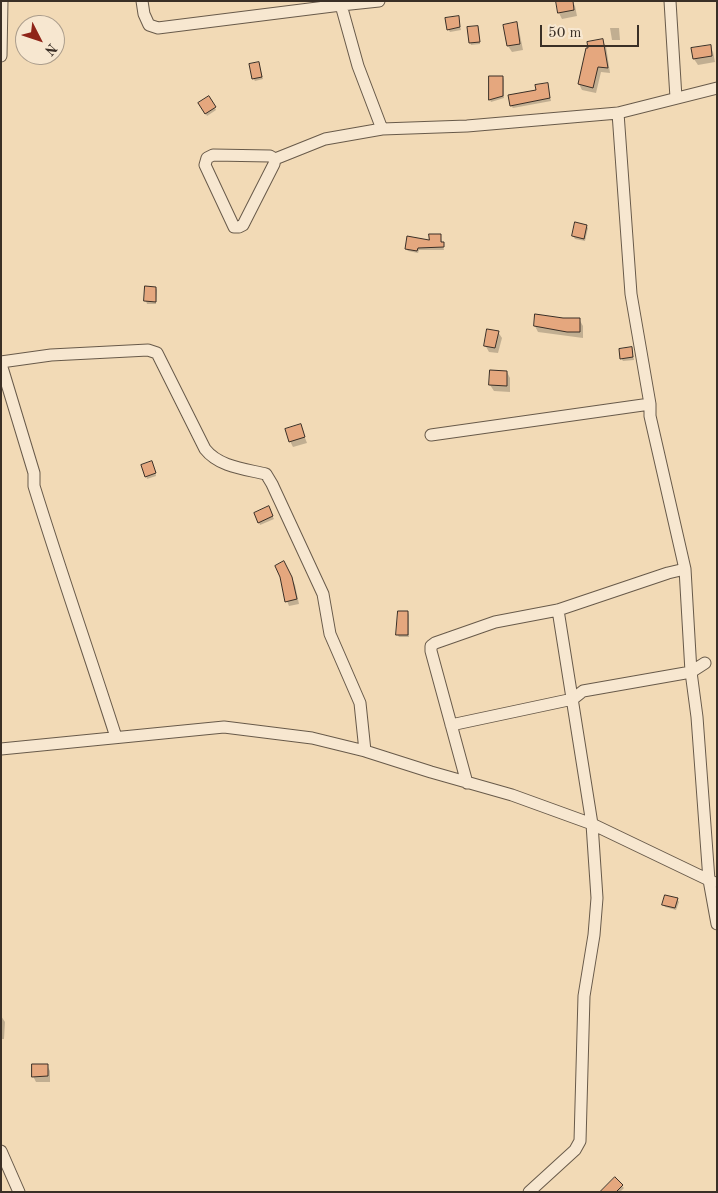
<!DOCTYPE html>
<html>
<head>
<meta charset="utf-8">
<style>
	body { margin:0 }
	#map { position:relative; width:718px; height:1193px; overflow:hidden; background:#f2dab6; font-family:"Old Standard TT",serif }
	canvas { display:block }
	.frame { position:absolute; inset:0; border:2px solid #3a2f26; pointer-events:none }
	.north { position:absolute; left:15px; top:15px; width:50px; height:50px; box-sizing:border-box; background:#f7e7d0; border:1px solid #ab9d8c; border-radius:50%; rotate:131deg; font-size:14px; font-weight:700; line-height:20px; text-align:center; color:#3a2f26 }
	.north::after { content:''; display:block; margin:auto; width:18px; height:22px; background:#8f2418; clip-path:polygon(50% 0,100% 100%,50% 72%,0 100%) }
	.scale { position:absolute; left:540px; top:25px; width:99px; height:22px; box-sizing:border-box; border:2px solid #3a2f26; border-top:0; padding-left:6px; font-size:15px; line-height:18px; white-space:nowrap; color:#3a2f26; -webkit-text-stroke:4px #f7e7d0; paint-order:stroke }
</style>
</head>
<body>
<div id="map">
<canvas width="718" height="1193"></canvas>
<div class="frame"></div>
<div class="north">N</div>
<div class="scale">50 m</div>
</div>
<script>
const c = document.querySelector('canvas').getContext('2d');
c.lineJoin = 'round';
function fillPath(path, color) { c.fillStyle = color; c.fill(path, 'evenodd'); }
function trace(path, color, width, dash) { c.strokeStyle = color; c.lineWidth = width; c.lineCap = dash ? 'butt' : 'round'; c.setLineDash(dash || []); c.stroke(path); }
fillPath(new Path2D(`
	M572 1 575 6 577 16 562 19 559 13 557 3Z
	M458 17 461 30 450 32 448 29Z
	M516 24 519 30 523 50 512 52 508 46Z
	M478 27 480 44 471 45 470 42Z
	M610 28H619L620 40H612Z
	M602 41 606 46 610 73 601 72 596 93 582 90 579 84 587 49Z
	M710 46 713 52 715 62 698 65 694 59Z
	M259 63 263 79 255 81 253 78Z
	M503 77 504 80V98L491 102 490 100Z
	M548 87 551 101 513 108 511 106 510 96 537 91Z
	M209 98 216 110 207 116 200 103Z
	M586 226 588 228 585 241 575 239 573 236Z
	M440 235 444 250H419L418 253 408 251 406 249 430 241Z
	M156 288 157 290 156 304H147L146 301Z
	M536 316 579 319 583 326V338L538 332 535 326Z
	M498 332 502 338 498 353 489 352 485 345Z
	M632 349 634 360 623 361 621 358Z
	M491 371 507 372 510 378V392L494 391 490 385Z
	M300 425 307 443 293 447 290 441Z
	M153 465 156 476 147 479 146 476Z
	M268 508 274 519 260 525 255 514Z
	M286 567 295 585 299 604 289 606 287 601 281 577Z
	M408 612 409 615V637H399L397 634Z
	M677 899 679 902 676 910 665 907 663 904Z
	M1 1016 5 1022 4 1039H1Z
	M47 1065 50 1071V1082H36L33 1076Z
	M622 1186 624 1188 620 1192H607Z`), '#0003');
const building = new Path2D(`
	M556 1H573L574 10 558 13Z
	M459 16 460 27 447 30 445 18Z
	M517 22 520 44 507 46 503 25Z
	M478 26 480 42 469 43 467 27Z
	M603 39 608 68 598 67 593 88 578 84 586 48H588L587 42Z
	M711 45 712 56 693 59 691 48Z
	M259 62 262 77 252 79 249 64Z
	M489 76H503V96L489 100Z
	M548 83 550 98 510 106 508 95 536 90 535 85Z
	M209 96 216 107 205 114 198 103Z
	M575 222 587 225 584 239 572 236Z
	M429 234H441V242H444V247L418 248 417 251 405 249 407 236 429 240Z
	M145 286 156 287V302L144 301Z
	M535 314 563 318H580V332H567L534 326Z
	M487 329 499 331 495 348 484 346Z
	M632 347 633 357 620 359 619 349Z
	M490 370 507 371V386L489 385Z
	M301 424 305 437 289 442 285 429Z
	M152 461 156 473 145 477 141 465Z
	M269 506 273 516 258 523 254 513Z
	M284 561 292 577 297 599 285 602 280 577 275 566Z
	M398 611H408V635H396Z
	M665 895 678 898 675 908 662 905Z
	M32 1064H48V1076L32 1077Z
	M615 1177 623 1185 616 1192H600Z`);
fillPath(building, '#e5a77e');
trace(building, '#3a2f26', 1);
const street = new Path2D(`
	M142 1 144 14 149 25 158 28 341 5 358 66 382 129 467 126 618 113 717 88
	M341 1V5L379 1
	M670 1 676 98
	M1 56 2 1
	M618 113 631 294 650 404V416L685 569 691 672 697 717 709 880 717 924
	M275 159 274 164 243 225 239 227H234L205 165 207 158 213 155 270 156 275 159 325 139 382 129
	M1 362 51 355 148 350 157 353 205 449C219 467 245 469 266 474L272 484 323 594 330 634 360 703 365 751
	M1 364 34 473V486C60 570 89 653 116 737
	M431 435 650 404
	M451 725 573 699 583 691 691 672 705 663
	M1 749 224 727 312 738 365 751 431 772 512 795 592 824 713 882
	M467 783 431 651V646L435 643 495 622 558 610 668 573 685 569
	M1 1151 19 1192
	M529 1192 575 1150 580 1141 584 996 594 935 597 898 592 824 558 610`);
trace(street, '#685a4a', 13);
trace(street, '#f7e7d0', 11);
</script>
</body>
</html>
